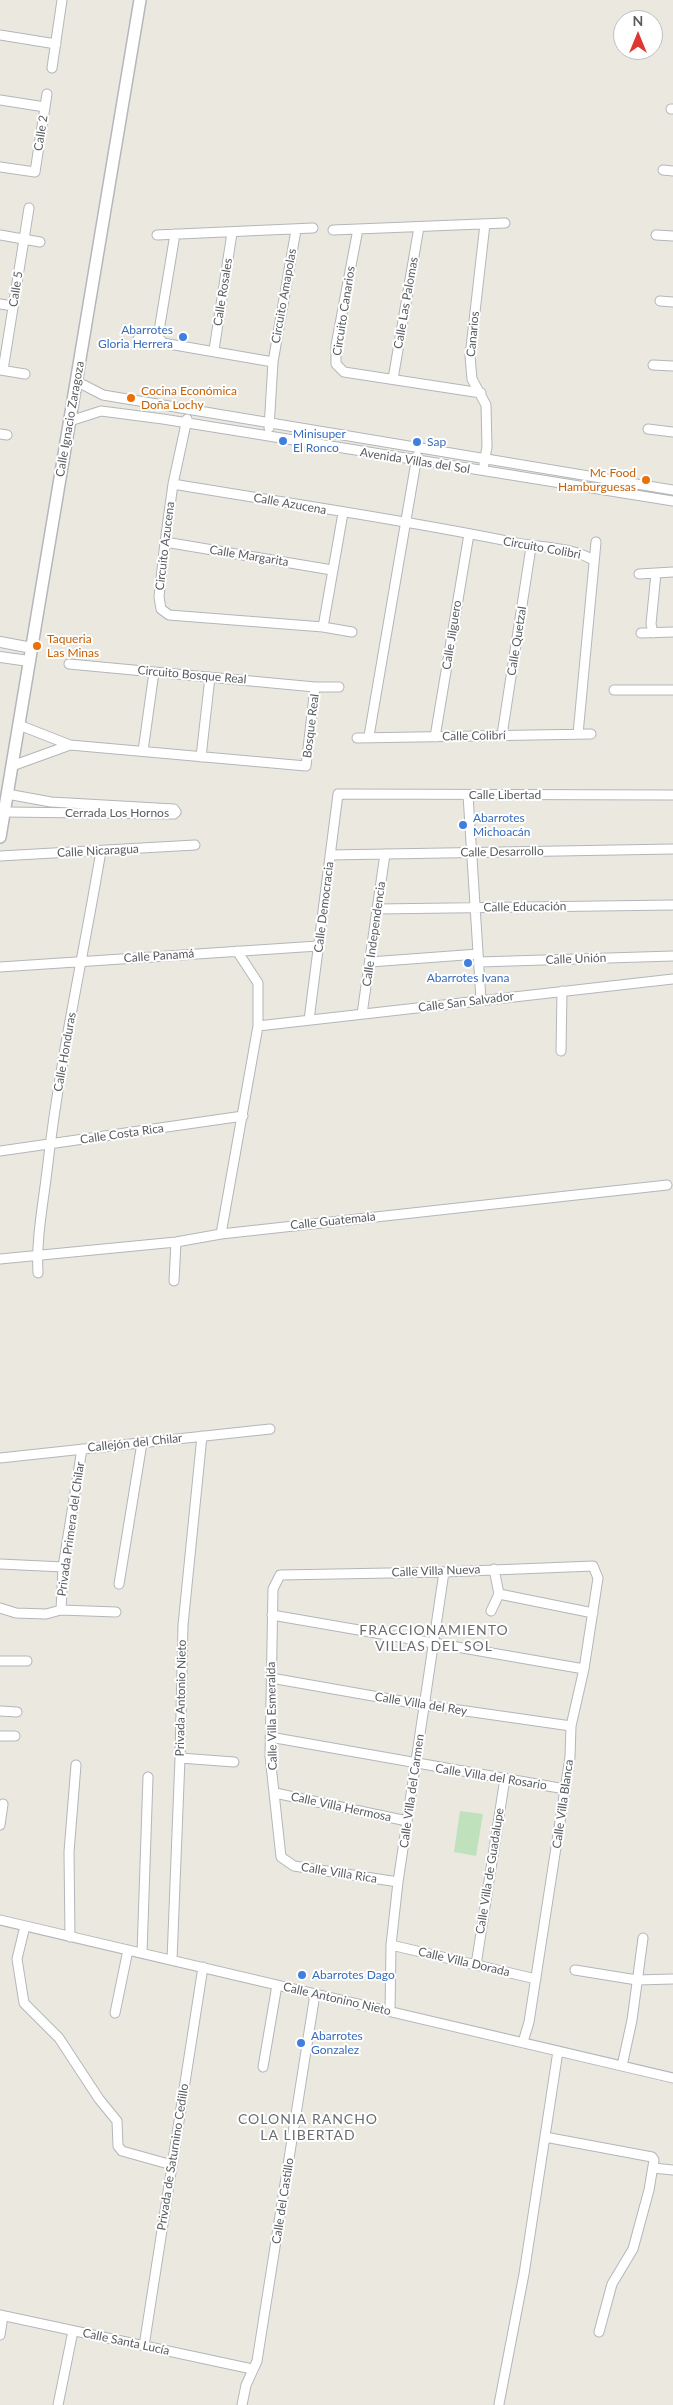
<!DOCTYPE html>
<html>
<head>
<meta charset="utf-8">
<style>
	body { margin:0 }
	#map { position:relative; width:673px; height:2405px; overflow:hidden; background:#ebe8e0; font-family:Lato,sans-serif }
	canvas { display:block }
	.north { position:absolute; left:613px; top:10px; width:50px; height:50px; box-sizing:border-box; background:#fff; border:1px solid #bdbebf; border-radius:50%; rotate:0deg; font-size:14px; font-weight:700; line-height:20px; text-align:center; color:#595c60 }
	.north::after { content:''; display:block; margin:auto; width:18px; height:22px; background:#de3833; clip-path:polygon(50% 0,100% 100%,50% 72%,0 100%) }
</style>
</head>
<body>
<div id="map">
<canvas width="673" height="2405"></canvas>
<div class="north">N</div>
</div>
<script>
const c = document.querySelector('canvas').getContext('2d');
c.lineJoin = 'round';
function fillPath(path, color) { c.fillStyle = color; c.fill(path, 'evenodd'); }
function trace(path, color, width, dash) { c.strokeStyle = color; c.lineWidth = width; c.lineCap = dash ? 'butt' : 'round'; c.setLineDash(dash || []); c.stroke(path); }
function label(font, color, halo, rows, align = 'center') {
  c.font = font + ' Lato,sans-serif'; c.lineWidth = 4; c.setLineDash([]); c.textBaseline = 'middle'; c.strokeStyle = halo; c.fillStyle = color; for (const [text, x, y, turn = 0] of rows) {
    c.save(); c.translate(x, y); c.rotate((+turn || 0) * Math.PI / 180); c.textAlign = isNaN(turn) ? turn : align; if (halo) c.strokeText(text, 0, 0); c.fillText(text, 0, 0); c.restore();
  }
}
fillPath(new Path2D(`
	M460 1811 483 1814 476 1856 454 1852Z`), '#bfe2bd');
const minor = new Path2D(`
	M0 35 56 44
	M52 68 62 0
	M0 100 45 107
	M671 109H673
	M0 167 35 172 47 94
	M663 170 673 171
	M358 229 336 345V364L344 372 481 393
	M333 230 505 223
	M175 234 158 337 163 343 273 362
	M0 235 40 242
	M157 235 313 228
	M656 235 673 236
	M660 301 673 302
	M0 304 13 306
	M138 339 158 337
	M214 350 232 233
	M653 365 673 366
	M0 370 25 374
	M3 370 29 208
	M393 379 419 227
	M76 381 103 395 673 490
	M187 419 173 484 165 542 159 597 161 609 169 615 323 627 352 632
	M70 421 101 411 163 419 673 501
	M269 428 273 362 296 230
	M648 429 673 432
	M0 434 7 435
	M484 464 487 447 486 405 472 379 470 356 485 224
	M173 484C286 503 400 519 512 542 538 548 570 546 593 560
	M165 542 332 570
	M639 574 673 572
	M323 627 343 513
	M641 633 673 632
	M653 633 651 624 656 573
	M69 664 315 687H339
	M614 690H673
	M19 725 70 745 306 766 315 687
	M578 734 596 542
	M502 735 531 547
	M369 736 417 456
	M435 737 469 534
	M357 738 591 734
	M143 751 154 672
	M201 757 210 677
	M12 766 70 745
	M468 795 481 1000
	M4 812 174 814 176 812 174 809 51 802 7 794
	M330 855 673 849
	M0 856 195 845
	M377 909 673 905
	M370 962 478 954
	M479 962 673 956
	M0 967 318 946
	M362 1014 385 854
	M309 1020 338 794 673 795
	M258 1026 673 979
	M561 1051 562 991
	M0 1151 243 1116
	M221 1234 258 1026V983L237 951
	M0 1259 176 1242 221 1234 667 1185
	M38 1273C36 1239 43 1205 47 1171 59 1064 83 958 101 851
	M174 1281 176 1242
	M0 1458 270 1429
	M0 1564 63 1567
	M494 1569 499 1594
	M119 1584 142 1443
	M499 1594 593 1613
	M0 1608 16 1613 46 1614 61 1610 116 1612
	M61 1610 63 1567 82 1449
	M491 1611 499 1594
	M272 1615 584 1669
	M0 1661H27
	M271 1678 424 1705 571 1726
	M0 1711 17 1712
	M0 1736H15
	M270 1737 565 1789
	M180 1758 234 1762
	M275 1793 407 1821
	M0 1825 3 1804
	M398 1882 294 1866 281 1857 270 1756 273 1589 280 1575 444 1572 593 1566 598 1578 584 1669 571 1726 570 1757 529 2022 523 2042
	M0 1920 673 2078
	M25 1926 17 1959 24 2003 59 2038 99 2099 117 2121 118 2146 122 2151 172 2165
	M70 1937 69 1852 76 1765
	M391 1945 536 1979
	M142 1953 148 1777
	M172 1960 180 1758 183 1625 202 1436
	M476 1965 505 1778
	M575 1970 637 1980 673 1979
	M390 2011 391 1945 398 1882 444 1572
	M115 2013 128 1950
	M622 2066 632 2020 643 1938
	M263 2067 277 1985
	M545 2137 652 2157 654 2160 649 2190 633 2249 612 2284 599 2332
	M653 2168 673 2170
	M0 2315 252 2369
	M0 2335 3 2316
	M144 2346 203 1967
	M499 2404 524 2274 558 2051
	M58 2405 73 2331
	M242 2405 246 2385 257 2361 315 1994`);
const tertiary = new Path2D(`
	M0 642 32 648
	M0 657 29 661`);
const secondary = new Path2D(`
	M0 837 140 0`);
trace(minor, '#b3b6ba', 11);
trace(tertiary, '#b3b6ba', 12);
trace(secondary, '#b4b7bc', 14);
trace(minor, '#fff', 9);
trace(tertiary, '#fff', 10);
trace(secondary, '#fff', 11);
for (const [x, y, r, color] of [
	[183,337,5,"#3f7fe0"],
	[131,398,5,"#e8710a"],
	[283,441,5,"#3f7fe0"],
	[417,442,5,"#3f7fe0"],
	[646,480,5,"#e8710a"],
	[37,646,5,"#e8710a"],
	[463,825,5,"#3f7fe0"],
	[468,963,5,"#3f7fe0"],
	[302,1975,5,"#3f7fe0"],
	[301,2043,5,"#3f7fe0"]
]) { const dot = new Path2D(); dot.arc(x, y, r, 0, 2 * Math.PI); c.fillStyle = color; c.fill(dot); trace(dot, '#fff', 2); }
label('12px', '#595c60', '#fff', [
	["Calle 2",41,133,-81],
	["Calle 5",16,289,-81],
	["Calle Rosales",223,292,-81],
	["Circuito Amapolas",284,296,-80],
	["Calle Las Palomas",406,303,-80],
	["Circuito Canarios",344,311,-81],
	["Canarios",473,334,-85],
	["Calle Ignacio Zaragoza",70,419,-80],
	["Avenida Villas del Sol",415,461,9],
	["Calle Azucena",290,504,10],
	["Circuito Azucena",165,546,-83],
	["Circuito Colibri",542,548,10],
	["Calle Margarita",249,556,9],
	["Calle Jilguero",452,635,-81],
	["Calle Quetzal",517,641,-81],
	["Circuito Bosque Real",192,675,5],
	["Bosque Real",311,726,-83],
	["Calle Colibrí",474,736,-1],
	["Calle Libertad",505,795],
	["Cerrada Los Hornos",117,813],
	["Calle Nicaragua",98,851,-3],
	["Calle Desarrollo",502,852,-1],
	["Calle Democracia",324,907,-83],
	["Calle Educación",525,907,-1],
	["Calle Independencia",374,934,-82],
	["Calle Panamá",159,956,-4],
	["Calle Unión",576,959,-2],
	["Calle San Salvador",466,1002,-7],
	["Calle Honduras",65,1052,-80],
	["Calle Costa Rica",122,1134,-8],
	["Calle Guatemala",333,1221,-6],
	["Callejón del Chilar",135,1443,-6],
	["Privada Primera del Chilar",71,1529,-82],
	["Calle Villa Nueva",436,1571,-2],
	["Privada Antonio Nieto",181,1698,-89],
	["Calle Villa del Rey",421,1704,9],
	["Calle Villa Esmeralda",272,1716,-91],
	["Calle Villa del Rosario",491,1777,9],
	["Calle Villa del Carmen",412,1791,-82],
	["Calle Villa Blanca",563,1804,-82],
	["Calle Villa Hermosa",341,1807,12],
	["Calle Villa de Guadalupe",490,1871,-81],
	["Calle Villa Rica",339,1873,9],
	["Calle Villa Dorada",464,1962,13],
	["Calle Antonino Nieto",337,1999,13],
	["Privada de Saturnino Cedillo",173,2157,-81],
	["Calle del Castillo",283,2201,-81],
	["Calle Santa Lucía",126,2342,12]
]);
label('12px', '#366cbe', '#fff', [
	["Abarrotes",173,330,"right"],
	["Gloria Herrera",173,344,"right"],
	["Minisuper",293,434],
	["El Ronco",293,448],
	["Sap",427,442],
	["Abarrotes",473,818],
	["Michoacán",473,832],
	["Abarrotes Ivana",468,978,"center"],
	["Abarrotes Dago",312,1975],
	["Abarrotes",311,2036],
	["Gonzalez",311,2050]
], 'left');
label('12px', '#c56008', '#fff', [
	["Cocina Económica",141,391],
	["Doña Lochy",141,405],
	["Mc Food",636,473,"right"],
	["Hamburguesas",636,487,"right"],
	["Taqueria",47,639],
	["Las Minas",47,653]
], 'left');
c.letterSpacing = '1px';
label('14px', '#6a6e72', '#fff', [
	["FRACCIONAMIENTO",434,1630],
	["VILLAS DEL SOL",434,1646],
	["COLONIA RANCHO",308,2119],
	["LA LIBERTAD",308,2135]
]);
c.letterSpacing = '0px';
</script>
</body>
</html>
